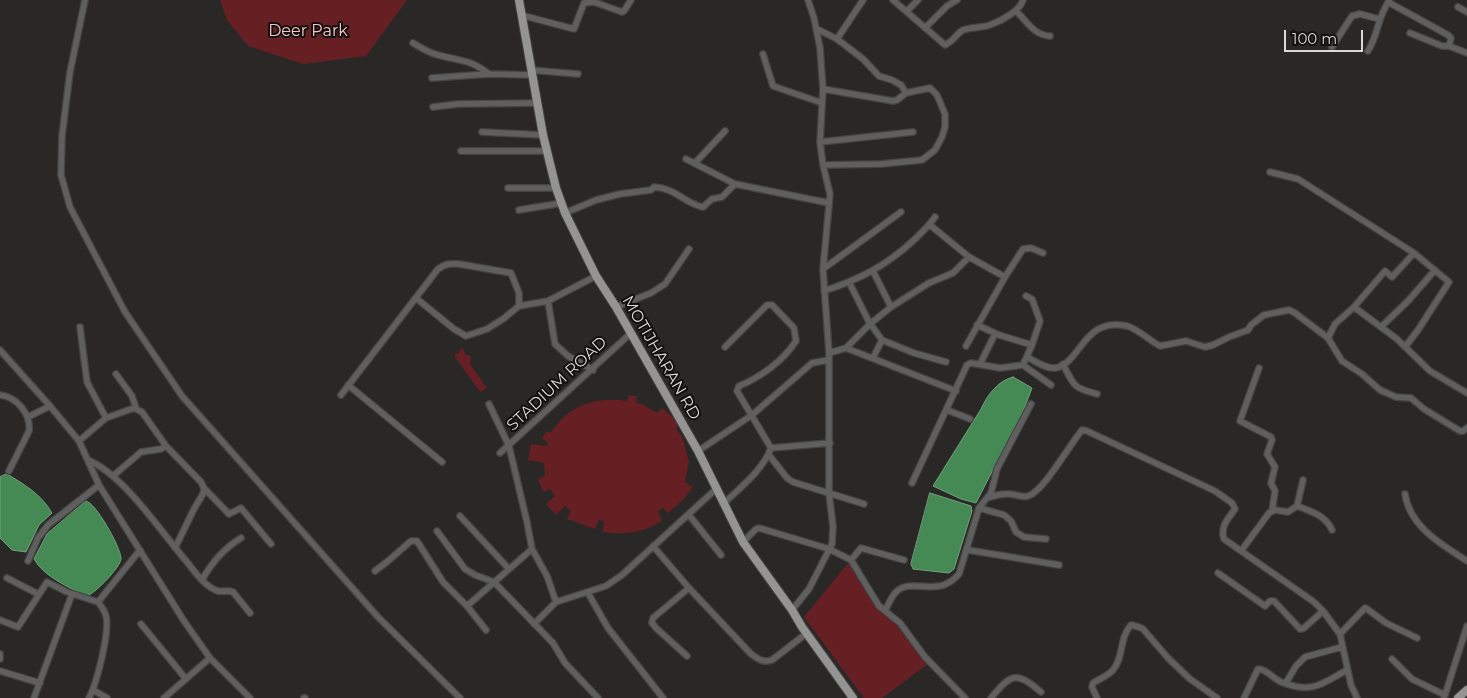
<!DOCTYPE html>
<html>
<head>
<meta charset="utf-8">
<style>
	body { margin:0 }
	#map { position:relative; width:1467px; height:698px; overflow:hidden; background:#292826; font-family:Montserrat,sans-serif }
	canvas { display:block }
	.scale { position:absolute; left:1284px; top:30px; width:79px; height:22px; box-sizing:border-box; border:2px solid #dadad8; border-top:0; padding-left:6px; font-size:15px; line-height:18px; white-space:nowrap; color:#dadad8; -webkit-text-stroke:4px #121110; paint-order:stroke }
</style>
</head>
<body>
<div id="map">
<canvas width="1467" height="698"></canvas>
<div class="scale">100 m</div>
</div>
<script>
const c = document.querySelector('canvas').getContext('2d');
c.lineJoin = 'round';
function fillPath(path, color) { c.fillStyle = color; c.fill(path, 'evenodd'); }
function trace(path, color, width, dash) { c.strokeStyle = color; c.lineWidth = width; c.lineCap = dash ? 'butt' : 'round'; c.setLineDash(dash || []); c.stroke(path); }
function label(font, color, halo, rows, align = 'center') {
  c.font = font + ' Montserrat,sans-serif'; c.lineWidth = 4; c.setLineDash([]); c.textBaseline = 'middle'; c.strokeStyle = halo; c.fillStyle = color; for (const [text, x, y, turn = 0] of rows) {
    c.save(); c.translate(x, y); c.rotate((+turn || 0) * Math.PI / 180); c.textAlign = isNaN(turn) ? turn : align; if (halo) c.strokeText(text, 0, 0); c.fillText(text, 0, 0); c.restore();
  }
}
fillPath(new Path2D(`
	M220 0H407L366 56 303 64 248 46 227 20Z
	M462 347 466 355H469L471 358 470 364 487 388 480 392 455 357V353L458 354Z
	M629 395 637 396 636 403 642 404 657 413 662 408 680 424 676 429 682 436 689 462 685 482 693 487 682 501 668 513 663 508 658 511 662 521C641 533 627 535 603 532L604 521 599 520 595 529 567 519 571 511 565 506 556 515 546 504 555 496 550 489 543 492 538 479 545 476 544 463 528 460 531 444 547 446 548 442 542 439 546 431 551 433C568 405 596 396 627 401Z
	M849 562 876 607 898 627 928 664 882 698H864L804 617Z`), '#661f23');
const water = new Path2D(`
	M1013 377 1032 388 1024 409 976 503 961 499 933 486 981 409C987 396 997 381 1013 377Z
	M7 474C25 485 41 494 52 513L39 525 26 552 12 550 0 538V477Z
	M930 493 971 506 972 511 954 569 949 573 913 569 911 564Z
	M86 501C96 503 120 546 121 558 122 566 94 595 86 596 69 587 44 577 34 559L47 534Z`);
fillPath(water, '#458954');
trace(water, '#72a17c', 1);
const minor = new Path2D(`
	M85 0 70 72 62 136 61 175 70 207 125 312 182 396 378 617 460 698
	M893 0 945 45C953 42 956 34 963 30 972 27 981 28 990 25 1001 21 1020 11 1023 0
	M1388 2 1448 35 1451 38 1449 46
	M1458 7 1467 12
	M907 11 918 0
	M1016 11C1027 21 1033 35 1050 36
	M521 15 574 29 584 3 594 2 622 12 624 11 631 0
	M925 28 947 6 957 0
	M817 29 837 39 863 59 879 76 892 80 901 85 906 93 897 100 893 101 823 89
	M1410 33 1442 46H1449L1467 53
	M837 39 863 0
	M413 43C421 48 429 53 438 55 460 61 470 59 489 74
	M1332 47 1352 16 1360 14 1379 19
	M1368 51C1379 33 1377 18 1389 1
	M763 54 773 86 822 103
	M531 70 578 74
	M432 78 488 74 532 75
	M433 107 458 104 537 103
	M482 132 543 135
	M820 142 913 132
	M461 151H547
	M686 159 735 184 829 203
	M695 163 725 131
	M823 165 881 164 922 160 935 150 942 137 945 127V114L937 95 930 88 906 93
	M1270 172 1298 179 1414 253 1449 282 1418 330 1405 347
	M508 188H556
	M519 210 562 203
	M565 213 596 200 620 194 651 190 654 187C676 188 685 204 703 207L712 199 722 197 735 184
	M930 225 969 257 1005 277
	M823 269 901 212
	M849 282 869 322 882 340 873 358
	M824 291C860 279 886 266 914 240 922 232 929 226 935 217
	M416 298 454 329 466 336 487 329 503 319 519 306 548 301 596 276
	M548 301 555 344 568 356 593 370
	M616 307 651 293 665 284 689 249
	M891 307 929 283 953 273 969 257
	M1354 307 1385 271 1392 277 1414 253
	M977 325 999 335 1032 345 1040 321 1032 299 1026 296
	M80 327 87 382 106 418
	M1381 327 1408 301 1435 270
	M1328 338 1342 361 1362 374 1380 390 1396 397 1411 398 1424 409 1460 431H1463L1467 428
	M882 340 914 353 946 362
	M966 346 1005 277 1023 249 1031 248 1043 253
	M725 347 767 305H772L794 328 796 341C783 361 761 377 739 386L737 391 771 448
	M846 348 870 324 891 307 873 271
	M0 350 50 406 79 441 99 485 184 621 210 658 250 698
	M829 353 846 348 956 391
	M1027 357C1035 361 1046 369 1055 368 1081 364 1083 316 1127 326 1138 329 1150 341 1160 346L1186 341 1205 347 1213 345 1229 337 1248 330 1251 325 1264 315 1289 310 1295 313 1328 338 1335 324 1354 307 1397 339 1430 371 1467 393
	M980 364 995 334
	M1063 364C1074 386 1073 388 1097 394
	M1023 365 1032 345
	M1259 368 1240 421 1271 437 1272 440 1267 454 1275 467 1271 483 1275 491 1272 511
	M116 374 132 396 136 408
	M348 385 442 462
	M0 395C17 397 31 414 29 431L9 471
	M341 395 438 269C445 264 450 263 459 264L511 273 519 293V306
	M489 404 509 446 527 522 532 549 547 576 556 602
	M947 410 970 419
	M28 417 50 406
	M79 441 106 418 134 408 142 412 166 446 201 482 204 488 203 494 194 509 175 548
	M698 451 752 415 812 363 829 360
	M500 453 631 333
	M769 455 787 478 793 482 864 504
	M88 460C124 475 161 532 187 562 195 572 205 587 218 591 223 592 228 590 233 592L250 613
	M113 476 141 452 161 449 166 446
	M912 483 967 365 971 363 1000 368 1023 365 1051 385
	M204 488 229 514 241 508 271 544
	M1405 494C1410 527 1441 544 1467 561
	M987 498C993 496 999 494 1006 494 1014 493 1020 498 1028 496 1044 491 1070 444 1082 430L1087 431 1215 491 1232 503 1235 509C1228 519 1220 526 1224 539L1314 602 1323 611 1340 634 1351 685 1357 698
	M723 504C740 488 763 470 771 448L830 443
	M1297 506 1303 480
	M979 508 1004 515 1011 521 1016 532 1024 537 1046 539
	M689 515 721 555
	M460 516 509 569
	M437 531 465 569 475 575 494 582 553 643 565 663 598 698
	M743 542 756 529 759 528 829 549 851 560 879 606 900 623 925 657 965 698
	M653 546 689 588 751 654C758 659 763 663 772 660L807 633
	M968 550 1059 565
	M1241 551 1269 513 1275 510 1288 512 1297 506C1311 511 1326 516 1332 530
	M851 560 861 548 904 560
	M28 561 38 538 48 525 99 485
	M375 571 388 561 411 541H417L443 582 467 606 486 630
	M1218 573 1265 606 1270 601H1274L1300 629 1304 628 1323 611
	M7 578 38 594
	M202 580C212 562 223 549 241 538
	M588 593 608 628 663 698
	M98 602 140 550
	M467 606 532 549
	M792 610 809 589 832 544 833 526 829 494V353L823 269 830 194 823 165 820 142 823 89 820 48 814 18 808 0
	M885 611C888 605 892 595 897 591 913 577 938 599 959 574L979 508 991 493 997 469 1031 404
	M0 620 18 627 47 582 67 592 98 602C101 606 105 611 106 616 110 631 97 683 89 698
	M141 624 186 679
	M534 624 556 602 606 586 622 575 716 489
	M1340 634 1365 608 1367 609 1386 623 1417 638
	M0 654V659
	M687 656 656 628 652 623 653 618 689 588
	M1392 659 1412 679 1445 695
	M0 671 40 683
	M1284 683C1313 694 1323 683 1347 670
	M93 690 107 698
	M34 698 72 594
	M164 698 210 658
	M304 698H305
	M991 698C1012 673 1016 671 1041 692
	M1097 698 1092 687 1093 683C1099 679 1108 676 1113 670 1124 657 1119 638 1131 625L1139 627 1143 629 1168 658 1190 679 1217 698
	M1244 698 1258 669C1268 669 1274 681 1284 683L1287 681 1296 666 1305 657 1342 647
	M1444 698 1467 626`);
const major = new Path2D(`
	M519 0 543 135 556 188 565 213 596 276 616 307 698 451 743 542 792 610 802 627 853 698
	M1458 698 1467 690`);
trace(minor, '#454442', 8);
trace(major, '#454442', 10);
trace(minor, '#5e5f5e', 5.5);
trace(major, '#949492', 8);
label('16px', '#f6c6c5', '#121110', [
	["Deer Park",308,31]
]);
label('16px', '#dadad8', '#121110', [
	["MOTIJHARAN RD",661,358,60],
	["STADIUM ROAD",557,384,-43]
]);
</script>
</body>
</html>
